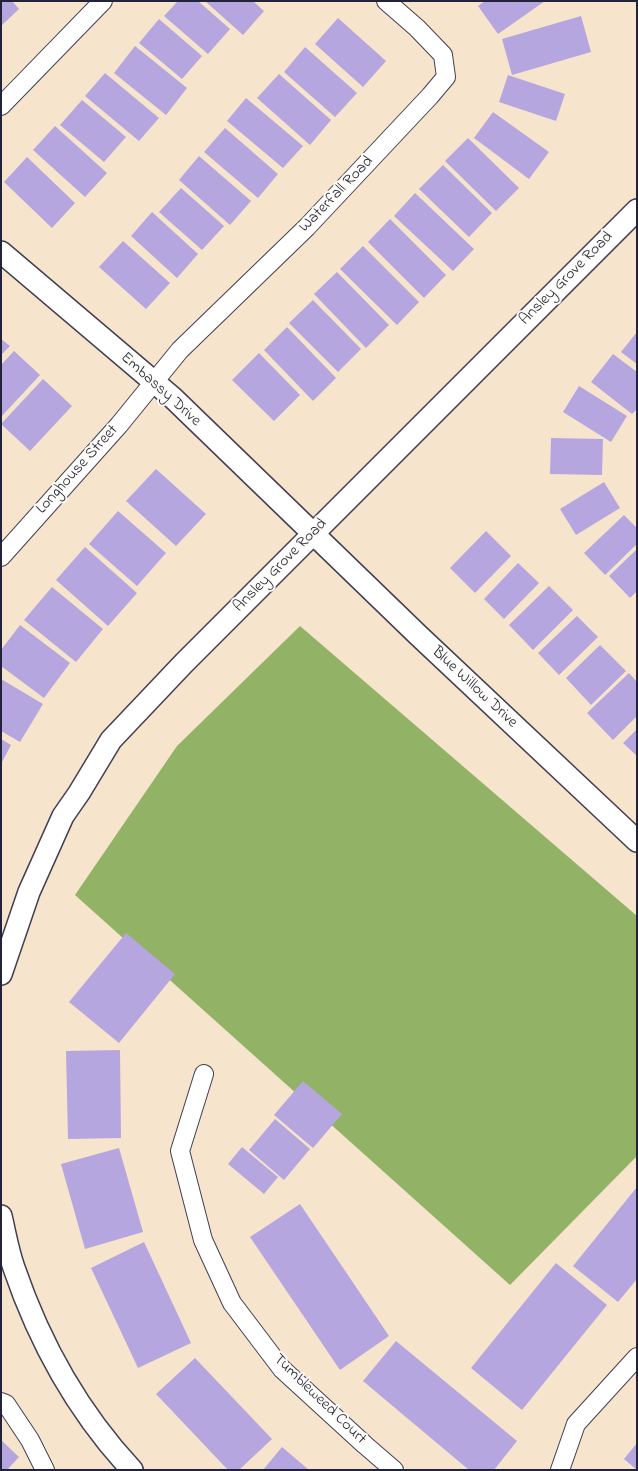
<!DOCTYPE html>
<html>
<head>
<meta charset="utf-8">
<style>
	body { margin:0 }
	#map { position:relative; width:638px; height:1471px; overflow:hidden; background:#f6e4cc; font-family:"Indie Flower",sans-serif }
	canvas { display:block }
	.frame { position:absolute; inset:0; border:2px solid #22223b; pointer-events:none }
</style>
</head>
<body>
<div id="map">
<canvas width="638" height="1471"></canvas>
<div class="frame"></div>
</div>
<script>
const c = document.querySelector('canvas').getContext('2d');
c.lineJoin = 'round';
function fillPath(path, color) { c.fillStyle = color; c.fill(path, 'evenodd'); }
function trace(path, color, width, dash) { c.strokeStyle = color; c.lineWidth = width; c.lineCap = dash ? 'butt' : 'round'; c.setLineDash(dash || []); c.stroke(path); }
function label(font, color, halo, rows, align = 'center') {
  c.font = font + ' "Indie Flower",sans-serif'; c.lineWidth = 4; c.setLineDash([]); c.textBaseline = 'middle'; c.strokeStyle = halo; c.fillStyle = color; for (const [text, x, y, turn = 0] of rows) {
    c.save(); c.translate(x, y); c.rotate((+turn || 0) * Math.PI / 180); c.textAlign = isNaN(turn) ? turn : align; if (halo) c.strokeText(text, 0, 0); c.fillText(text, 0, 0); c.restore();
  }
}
fillPath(new Path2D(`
	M300 626 637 916V1156L510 1285 75 895 177 746Z`), '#92b266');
fillPath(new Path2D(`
	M1 1H12L19 9 1 26Z
	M178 1H198L230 29 208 54 164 16Z
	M205 1H253L264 11 243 35Z
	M485 1H545L498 34 478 6Z
	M581 16 591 52 512 75 502 39Z
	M338 18 386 61 363 87 315 44Z
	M159 19 202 56 182 79 139 43Z
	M135 46 187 88 166 115 114 73Z
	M305 47 357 93 335 117 284 72Z
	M105 73 159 118 139 141 85 96Z
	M279 74 331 120 310 145 257 98Z
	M508 75 565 94 556 121 499 102Z
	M246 98 303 146 283 168 227 121Z
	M82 100 126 137 104 162 60 125Z
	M493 112 549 152 529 179 474 138Z
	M55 126 107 173 85 197 33 150Z
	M225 128 278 174 258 198 204 152Z
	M468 138 519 188 496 211 445 161Z
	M199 156 251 201 230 225 179 180Z
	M27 157 75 203 52 228 4 182Z
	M443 165 492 213 469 237 419 189Z
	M181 188 224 226 202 250 159 212Z
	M415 193 474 249 453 271 394 216Z
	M152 212 198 254 177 278 131 236Z
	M390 219 446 275 424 298 368 242Z
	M123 241 170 283 146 309 99 267Z
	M363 246 419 302 397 325 340 269Z
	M337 272 389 325 366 348 314 294Z
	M313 300 361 349 338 372 289 323Z
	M287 327 336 378 313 401 264 350Z
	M637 332V364L621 352Z
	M1 339 10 346 1 355Z
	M14 351 40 375 1 417V365Z
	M259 353 300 395 274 421 232 380Z
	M613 354 637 372V409L632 414 591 382Z
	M43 379 72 406 30 451 1 424Z
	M579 386 627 416 611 442 563 412Z
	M551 438 603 439 602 475 550 474Z
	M156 469 206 514 176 546 126 501Z
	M604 482 620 508 576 535 560 509Z
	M118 511 166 553 137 586 89 544Z
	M624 515 637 528V544L605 575 584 553Z
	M486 531 511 556 475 593 450 568Z
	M85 547 137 593 108 626 56 580Z
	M637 549V591L630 598 609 576Z
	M518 563 539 583 504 619 484 599Z
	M549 586 573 610 533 650 509 625Z
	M52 587 103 629 76 662 24 620Z
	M577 616 598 637 559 675 538 653Z
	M20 625 70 663 44 698 1 666V650Z
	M600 645 626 671 591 705 566 678Z
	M629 673 637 682V716L613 740 587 713Z
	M1 679 43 704 20 742 1 731Z
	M637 729V756L623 743Z
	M1 739 11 745 1 764Z
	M126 933 175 974 119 1043 69 1002Z
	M120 1050 121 1138 68 1139 66 1051Z
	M303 1081 342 1114 313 1148 274 1115Z
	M275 1119 310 1149 284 1180 249 1150Z
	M242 1147 278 1177 264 1194 228 1164Z
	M119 1148 143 1232 85 1249 61 1164Z
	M637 1187V1279L618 1302 573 1266Z
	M300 1204 389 1336 340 1370 250 1237Z
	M144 1242 191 1343 138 1368 91 1268Z
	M556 1263 607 1305 522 1410 471 1368Z
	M396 1341 517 1441 494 1470H469L363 1381Z
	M195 1358 272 1439 239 1470H228L156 1394Z
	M1 1440 19 1457 7 1470H1Z
	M637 1443V1470L624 1459Z
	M282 1447 309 1470H263Z`), '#b5a6e0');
const minor = new Path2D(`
	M1 106 103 1
	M1 557 119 425 180 350 307 227 430 96 446 77 443 55 417 28 386 1
	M204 1074 180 1151 203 1240 232 1303 282 1369 365 1445 394 1470
	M1 1402 6 1404 30 1440 45 1470
	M560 1470 576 1424 637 1357`);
const tertiary = new Path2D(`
	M1 252 173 398 417 634 637 841
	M1 974 29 892 63 816 79 793 111 740 184 663 637 210
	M1 1216C5 1233 8 1251 14 1268 40 1344 77 1411 132 1470`);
trace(minor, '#423f51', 20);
trace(tertiary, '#423f51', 24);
trace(minor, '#fff', 18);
trace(tertiary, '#fff', 21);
label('16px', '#22223b', '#fdfcf7', [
	["Waterfall Road",337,195,-46],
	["Ansley Grove Road",567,279,-45],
	["Embassy Drive",160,390,42],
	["Longhouse Street",78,470,-48],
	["Ansley Grove Road",281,566,-45],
	["Blue Willow Drive",474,688,43],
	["Tumbleweed Court",319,1400,44]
]);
</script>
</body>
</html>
